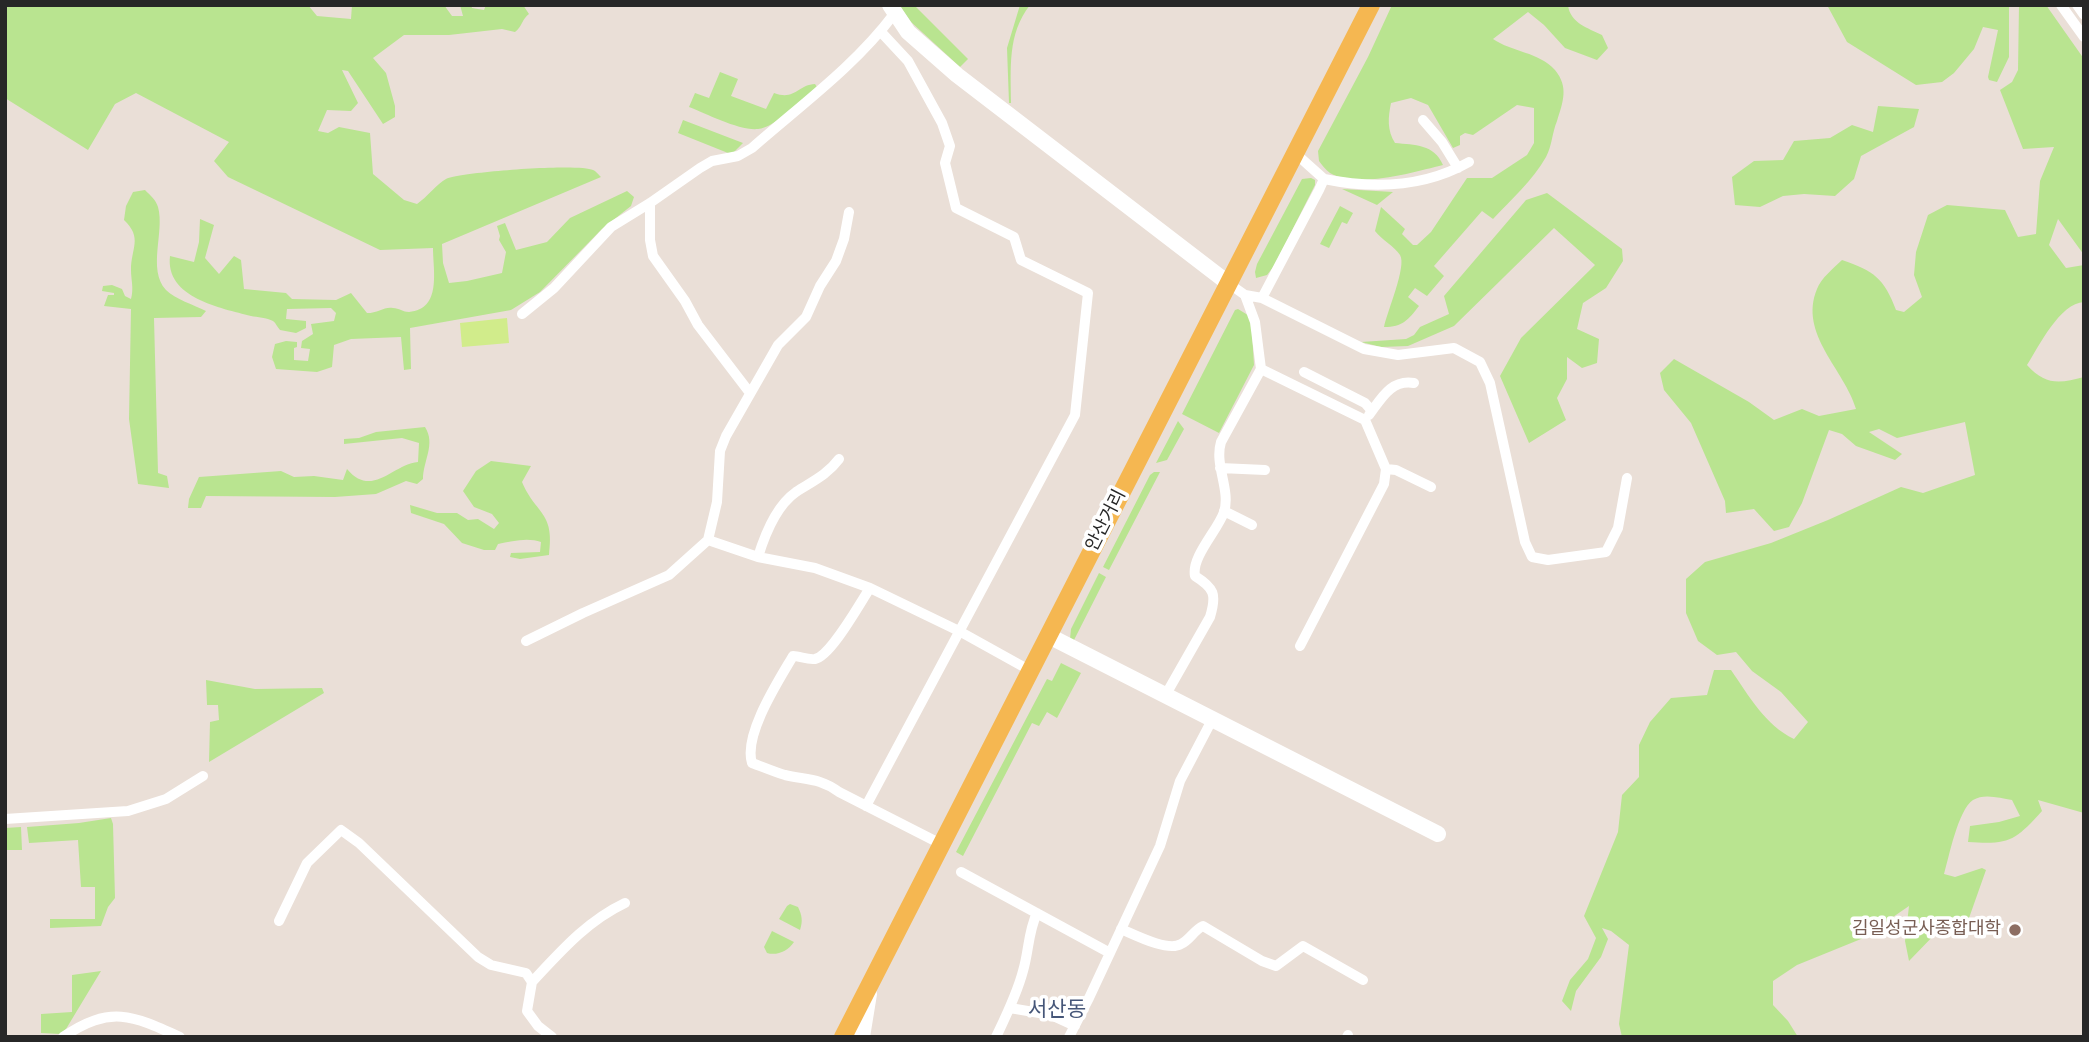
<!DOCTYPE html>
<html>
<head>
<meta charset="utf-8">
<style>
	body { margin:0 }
	#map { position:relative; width:2089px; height:1042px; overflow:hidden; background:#eadfd7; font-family:"Source Sans 3",sans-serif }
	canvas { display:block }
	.frame { position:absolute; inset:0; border:7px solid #272727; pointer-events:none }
</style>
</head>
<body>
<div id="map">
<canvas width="2089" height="1042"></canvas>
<div class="frame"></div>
</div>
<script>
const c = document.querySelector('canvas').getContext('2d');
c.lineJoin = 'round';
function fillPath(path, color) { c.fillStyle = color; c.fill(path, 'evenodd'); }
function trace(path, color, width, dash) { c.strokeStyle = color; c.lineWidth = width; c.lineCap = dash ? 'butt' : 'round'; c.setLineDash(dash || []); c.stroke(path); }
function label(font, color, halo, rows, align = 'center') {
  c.font = font + ' "Source Sans 3","Noto Sans KR",sans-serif'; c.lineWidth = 7; c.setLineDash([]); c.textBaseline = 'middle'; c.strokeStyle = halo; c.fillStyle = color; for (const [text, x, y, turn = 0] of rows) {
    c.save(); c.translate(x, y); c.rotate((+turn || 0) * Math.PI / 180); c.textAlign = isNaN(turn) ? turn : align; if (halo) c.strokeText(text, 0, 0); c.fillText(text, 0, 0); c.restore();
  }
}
fillPath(new Path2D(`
	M5 5H308L317 16 351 19 352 5H444L452 16H463L460 5H471L472 8 484 10 486 5H523L529 14C522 19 522 27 515 32L502 29 449 35H404L373 58 386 73 395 106V117L383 124 348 71 342 70 358 103 351 111 327 110 318 131 328 133 339 127 370 133 373 174 404 200 417 204C426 198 438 183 446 179 459 172 579 163 593 170 596 171 599 175 601 177L442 244 443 263 449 283 467 281 502 273 506 252 499 240 500 236 497 226 505 223 516 250 547 242 570 218 627 191 634 197 631 206 602 229 540 292 511 310 410 328 411 369 404 370 401 337 351 339 334 345 332 367 317 372 276 369 272 357 275 344 286 341 297 342V347L294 348V360L308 361 310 349 301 348 302 341 313 334 311 324 334 321 336 313 331 308 287 309 286 319 306 321V328L296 333 280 330C277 327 276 323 273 321 267 318 257 317 251 316 221 308 165 298 170 256L194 262 199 242 200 219 214 225 205 258 219 274 234 256 241 260 244 289 286 293 292 299 336 300 351 293 367 313C378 313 385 306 393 308 399 308 403 312 409 312 442 309 433 271 433 248L380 250 228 177 214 161 229 142 136 93 115 104 88 150 5 98Z
	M899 5H914L968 59 960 67 911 22Z
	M1020 5H1030C1007 34 1011 69 1011 103H1009L1007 48Z
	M1392 5H1568C1570 23 1588 28 1602 35L1608 48 1597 60 1565 48 1544 25 1528 12 1493 39C1512 52 1539 52 1555 70 1569 87 1563 102 1557 121 1552 133 1552 146 1546 157 1533 180 1511 200 1493 219L1482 211 1434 266 1444 276 1427 296 1415 288 1408 297 1419 306C1408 320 1403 327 1384 327 1387 312 1407 266 1400 255 1394 246 1382 240 1375 231L1381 207 1405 229 1402 234 1413 245H1417L1431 232 1467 178H1492L1527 155 1534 143V108L1517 105 1473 135 1465 133 1460 136V145L1453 148 1428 105 1411 98 1391 103C1388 118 1387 130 1395 143 1415 145 1434 144 1443 165 1414 172 1358 189 1330 173 1326 170 1322 165 1319 161L1318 151 1368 57Z
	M1827 5H2009V57L1997 82 1989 80 1988 77 1998 30 1983 27 1974 49 1954 73 1942 82 1916 85 1847 42Z
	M2019 5H2046L2084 59V255L2058 219 2049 245 2066 268 2084 265V302C2060 303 2039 346 2027 365 2045 385 2059 384 2084 377V477H2082L2084 508V813L2038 800 2042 811C2015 841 2009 845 1968 842L1970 826 1999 822 2020 816 2012 800C2000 798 1984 793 1973 800 1958 810 1949 857 1944 874L1955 877 1982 868 1986 870 1969 918 1939 930 1909 961 1905 941 1909 906 1861 939 1797 965 1773 981V1005L1788 1021 1798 1037H1622L1619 1024 1629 945 1611 931 1602 928 1608 939 1601 957 1576 991 1571 1011 1562 1001 1570 980 1588 959 1596 938 1584 916 1618 832 1622 795 1639 777V745L1650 722 1671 698 1707 695 1714 670H1731C1749 696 1765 725 1794 739L1808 722 1781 692 1752 671 1736 652 1717 655 1698 641 1686 613V579L1705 562 1771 543 1828 520 1901 487 1923 493 1975 475 1965 422 1897 438 1879 429 1869 432 1902 454 1895 460 1856 446 1842 434 1829 430 1802 503 1789 527 1774 531 1754 509 1726 513 1725 501 1691 423 1664 390 1660 373 1674 359 1749 402 1774 420 1802 409 1819 416 1856 409C1845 370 1798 334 1817 289 1821 278 1834 268 1842 260 1874 271 1884 278 1896 310L1904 312 1922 297 1914 275 1916 252 1928 215 1947 205 2005 210 2018 237 2036 234 2040 181 2054 147 2023 149 2000 90 2012 82 2018 70Z
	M720 72 738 79 731 96 766 109 774 93C795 101 797 85 815 84L817 87C804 98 775 128 758 129 740 131 707 114 689 107L695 93 709 98Z
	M1878 106 1919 109 1914 127 1861 156 1854 179 1835 196 1804 194 1783 196 1760 207 1735 205 1732 177 1754 161 1783 160 1794 141 1830 138 1852 125 1873 132Z
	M683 120 743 143 733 153H728L678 133Z
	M1311 178 1315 180V185L1274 266 1267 275 1256 278 1255 272 1257 264 1302 179Z
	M1342 189 1393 192 1377 205Z
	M145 190C150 195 156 200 158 207 165 232 147 269 166 290 175 299 194 305 206 311L201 317 154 318 158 473 167 476 169 488 138 484 129 419 131 309 104 306 108 295H114V293L102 291 103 286 112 285 122 289 125 296 131 299C134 288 131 280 131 270 131 248 143 238 124 220L126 206 133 192Z
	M1547 193 1622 249 1623 261 1606 288 1583 303 1577 329 1599 339 1597 363 1582 368 1567 357V379L1557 398 1566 420 1529 443 1500 376 1521 338 1595 265 1554 228 1454 326 1408 346 1381 347 1361 342 1406 339 1414 335 1420 327 1449 314 1444 296 1526 200Z
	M1340 206 1353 213 1347 224 1342 222 1329 248 1320 244Z
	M1238 309 1251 317 1254 365 1219 433 1182 414 1235 310Z
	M1178 421 1184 429 1167 460 1156 463Z
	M425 427C436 444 423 461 423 479L417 484 406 481 376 494 335 497 206 496 201 508H188L189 499 199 477 281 471 294 477 314 476 343 480 347 469C372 499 393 464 418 462L419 443 402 438 344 444V439L359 438 376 432Z
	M491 461 531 466 522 482C536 515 555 511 549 555L520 559 510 557 511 553 540 552 541 542C528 537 512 541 498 544L495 550H484L462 543 444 524 411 513 410 505 437 513H457L468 520 478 519 494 529 499 523 492 514 474 507 463 491 476 471Z
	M1154 472H1160L1109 570 1103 567 1150 475Z
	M1099 573 1106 577 1073 642 1070 639 1071 629Z
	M1061 663 1081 673 1057 718 1047 712 1039 726 1032 723 963 856 956 852 1047 679 1052 681Z
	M206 680 255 689 322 688 324 693 209 762 210 722 219 720 218 705H207Z
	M111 818 113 824 115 898 108 907 101 926 50 928V919H95V887H81L78 840 29 843 27 827 79 823Z
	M21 827 22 850H5V828Z
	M790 904 798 907C802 915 803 921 800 930L779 919 787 906Z
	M772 931 794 942C788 951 777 956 767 953L764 947Z
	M101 971 66 1029 60 1034 41 1033V1014L72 1012V975Z`), '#b9e490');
fillPath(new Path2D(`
	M507 318 509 343 462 347 460 323Z`), '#d1ec8b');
trace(new Path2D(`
	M2061 5 2084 37
	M2077 5 2084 15
	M1423 120 1442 142 1458 168
	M1324 179C1373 189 1425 187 1469 162
	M650 203V240L653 256 685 301 698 325 750 393
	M1228 283 1245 295 1262 298 1319 190 1324 179 1295 153
	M1262 298 1364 349 1398 355 1454 348 1480 362 1490 383 1525 542 1532 557 1548 560 1606 552 1618 528 1627 478
	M522 314 554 288 611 227 650 203 700 168 712 161 738 156 752 148C801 105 855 66 894 14
	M1261 369 1365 420 1386 469 1384 484 1300 646
	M1304 372 1365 403 1372 411
	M1369 415C1381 399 1391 379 1414 383
	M1220 468 1265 470
	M1386 469 1396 470 1431 487
	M1224 511 1252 525
	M708 540 717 502 720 451 726 436 778 345 806 317 820 286 836 261 844 239 849 212
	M758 557C765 534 776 506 796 492 813 481 827 475 839 459
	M870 588C860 603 831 656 815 659 807 660 800 656 793 656 779 680 743 735 752 763 763 767 774 772 785 775 807 780 820 778 839 792L941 844
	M526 641 583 613 669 575 708 540 758 557 815 568 870 588 959 631 1031 671
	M1165 696 1210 617C1217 594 1214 588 1195 576 1191 557 1218 530 1224 512 1231 490 1214 465 1221 442L1261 369 1255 322 1245 295
	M866 806 1075 415 1088 293 1021 260 1014 237 956 208 945 163 950 146 942 123 908 61 881 32
	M5 819 128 811 166 799 203 776
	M961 872 1110 953
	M279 921 307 863 341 830 359 843 478 957 491 965 526 973 532 982 527 1011 538 1026 552 1037
	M1121 929C1135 935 1168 952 1181 944 1190 940 1194 930 1203 926L1262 961 1276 966 1303 946 1363 980
	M532 982C561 951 587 921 625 903
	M1010 1008 1051 1015 1075 1026
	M63 1037C110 1005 132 1015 180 1037
	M996 1037C1006 1016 1017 994 1023 971 1029 951 1028 932 1037 913
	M1069 1037 1089 998 1160 846 1180 781 1212 720
	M1347 1037 1348 1035`), '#fff', 10);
trace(new Path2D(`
	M890 5 908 32 957 75 1228 283
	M1049 636 1438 834
	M862 1037 869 994`), '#fff', 16);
trace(new Path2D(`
	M843 1037 1371 5`), '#f5b751', 18);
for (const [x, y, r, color] of [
	[2015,930,7,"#8d6e63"]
]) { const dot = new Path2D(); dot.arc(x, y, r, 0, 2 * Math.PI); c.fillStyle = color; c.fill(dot); trace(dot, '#fff', 2.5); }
label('18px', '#272727', '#fff', [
	["안산거리",1107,521,-63]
]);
label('18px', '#785e54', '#fff', [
	["김일성군사종합대학",2001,930]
], 'right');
label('21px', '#465678', '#fff', [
	["서산동",1057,1011]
]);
</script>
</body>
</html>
